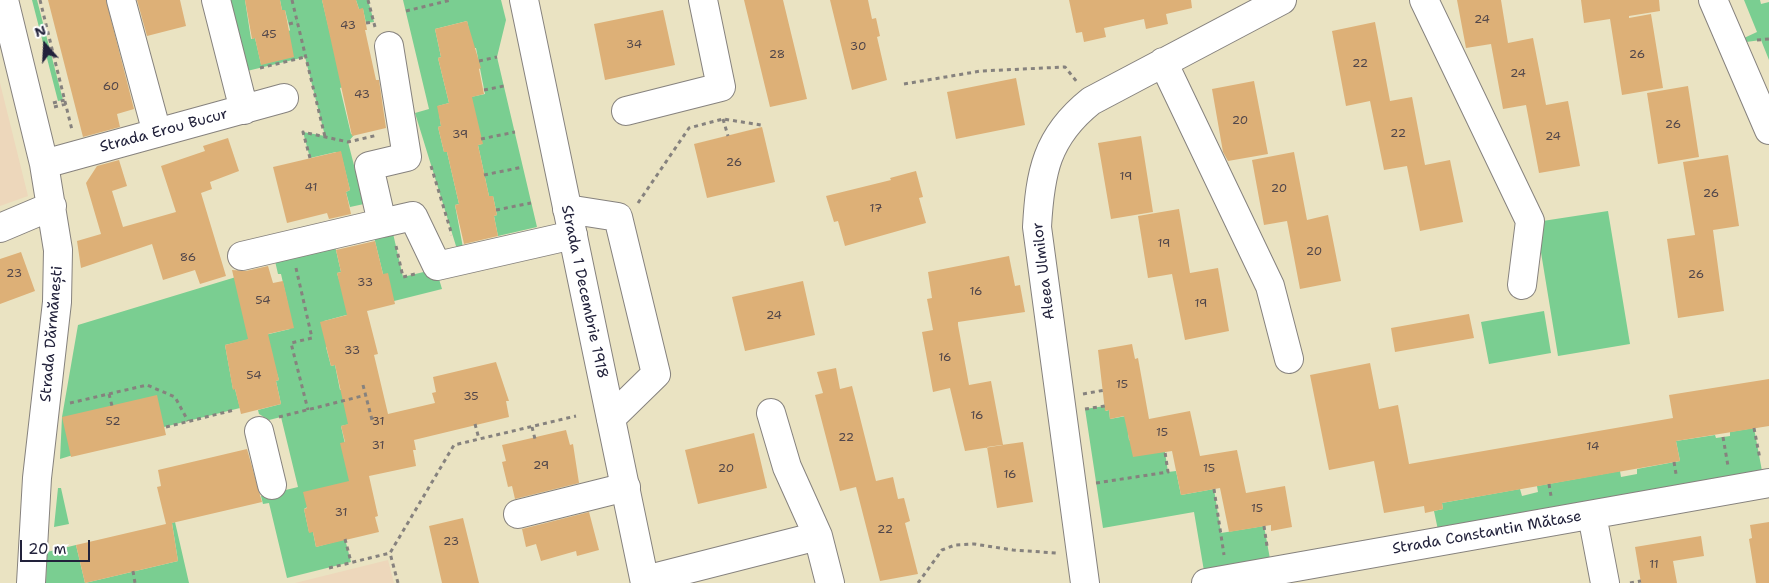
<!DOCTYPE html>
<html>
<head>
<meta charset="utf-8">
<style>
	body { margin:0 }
	#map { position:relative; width:1769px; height:583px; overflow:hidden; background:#eae3c2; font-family:"Shantell Sans",sans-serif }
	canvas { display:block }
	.north { position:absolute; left:20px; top:20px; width:50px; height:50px; -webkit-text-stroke:4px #fff; paint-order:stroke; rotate:341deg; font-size:14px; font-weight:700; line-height:20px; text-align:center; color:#22223b }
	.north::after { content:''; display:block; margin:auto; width:18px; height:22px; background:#22223b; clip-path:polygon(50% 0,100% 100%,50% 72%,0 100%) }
	.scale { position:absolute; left:20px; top:540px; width:70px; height:22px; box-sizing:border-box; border:2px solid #22223b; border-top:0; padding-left:6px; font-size:15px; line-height:18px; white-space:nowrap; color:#22223b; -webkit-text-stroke:4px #fff; paint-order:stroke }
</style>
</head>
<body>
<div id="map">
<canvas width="1769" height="583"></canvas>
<div class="north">N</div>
<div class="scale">20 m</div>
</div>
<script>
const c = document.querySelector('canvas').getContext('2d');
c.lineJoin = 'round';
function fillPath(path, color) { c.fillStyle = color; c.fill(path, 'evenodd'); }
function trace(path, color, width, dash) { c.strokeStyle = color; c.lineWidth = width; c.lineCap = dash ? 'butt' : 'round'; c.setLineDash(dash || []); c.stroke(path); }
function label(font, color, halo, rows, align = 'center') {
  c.font = font + ' "Shantell Sans",sans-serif'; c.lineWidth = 4; c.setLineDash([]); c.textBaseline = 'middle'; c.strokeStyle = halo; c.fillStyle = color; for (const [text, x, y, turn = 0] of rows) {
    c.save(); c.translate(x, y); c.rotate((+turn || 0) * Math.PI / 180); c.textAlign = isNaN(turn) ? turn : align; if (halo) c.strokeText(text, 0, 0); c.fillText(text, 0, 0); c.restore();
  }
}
fillPath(new Path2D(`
	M0 83 28 196 0 206Z
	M388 560 394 583H295Z`), '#edd7bb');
fillPath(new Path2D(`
	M32 0H37L63 100 58 101Z
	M229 0H245L251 39 255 38 261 64 290 30 285 10H282L280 0H322L343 87 340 88 351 134 354 135 348 142 364 204 350 207 346 192 350 190 341 154H337L336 152 310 158 303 132 325 136 305 57 247 71Z
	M356 0H368L374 22 366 23 363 9H359Z
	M403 0H501L506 20 497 57 537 227 498 236 494 216 497 215 493 196H489L478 145 482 144 466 98 485 94 476 48H473L467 21 435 29 441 57 438 58 449 103 438 106 441 126 438 127 444 152H447L459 204 455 205 464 253 456 246 415 113 429 109Z
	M1744 0H1760L1761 4 1769 2V60L1761 40 1746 42 1744 38 1757 32Z
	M1608 211 1630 344 1558 356 1536 222Z
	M392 229 403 277 436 269 442 289 394 301 383 274 374 237 335 246 341 272 337 273 350 314 324 321 330 346 326 347 331 366 335 365 340 390 363 385 359 422 341 426 353 480 304 509 309 532H313L316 547 345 539 351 562 287 578 269 503 263 504 261 496 298 487 281 417 269 420 259 414 258 410 281 404 276 381 279 380 265 335 290 329 285 306 288 305 281 274H278L275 261Z
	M236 277 251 339 225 345 233 389H235L240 408 164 427 60 459 62 417 78 325Z
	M1544 311 1551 353 1489 364 1481 322Z
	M1105 406 1106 411 1109 410 1110 419 1126 416 1129 440 1165 452 1168 472 1176 471 1181 495 1214 489 1221 533 1264 526 1270 559 1204 571 1194 512 1103 528 1085 409Z
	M1754 428 1762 471 1438 530 1434 511 1443 509 1442 503 1520 489 1522 496 1538 492 1537 486 1620 471 1621 477 1637 474V469L1680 461 1676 441 1715 435 1716 438 1730 436V432Z
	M58 488H61L69 524 54 527Z
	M175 522 189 583H46L47 552 76 545 85 583 178 561 172 523Z`), '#7ace91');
fillPath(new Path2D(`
	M48 0H106L134 109 117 114 120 127 83 137Z
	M137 0H180L186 26 147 36Z
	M245 0H280L282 10H285L294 57 261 65 255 38 252 39Z
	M322 0H356L359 9 363 8 367 30H365L376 80H379L386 128 352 136Z
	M744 0H783L807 99 770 107Z
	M830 0H868L872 19 876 18 880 36 877 37 887 80 852 90Z
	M1069 0H1191L1192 8 1166 14 1168 24 1146 29 1144 19 1104 28 1106 37 1084 42 1082 32 1076 33Z
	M1457 0H1501L1508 43 1533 38 1546 105 1568 101 1580 166 1539 173 1526 105 1503 109 1491 44 1466 48Z
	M1581 0H1659L1660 11 1629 16V18L1651 14 1663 88 1622 95 1610 19 1584 23Z
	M663 10 675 65 605 80 594 24Z
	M467 21 481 68 479 69 484 94 472 97 483 144 478 145 489 196H493L497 215 494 216 498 236 464 244 455 205 459 204 447 152H444L438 127 441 126 437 106 449 103 438 58 441 57 435 29Z
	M1375 22 1390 101 1412 97 1425 165 1450 160 1463 222 1420 231 1407 166 1384 170 1370 101 1346 106 1332 31Z
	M1016 78 1025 125 956 139 947 92Z
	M1254 81 1268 154 1228 161 1223 152 1212 89Z
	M1688 86 1699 157 1658 164 1647 93Z
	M762 127 775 182 707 198 694 144Z
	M1141 136 1153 212 1111 219 1098 143Z
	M228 138 239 171 210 182 212 189 201 193 226 276 200 284 195 270 163 280 152 244 81 268 77 241 101 234 86 183 97 166 119 160 127 186 112 191 123 227 176 212 161 166 205 151 203 146Z
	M341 151 350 190 346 192 351 214 329 219 327 213 287 223 273 167Z
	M1294 152 1307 220 1328 215 1341 281 1300 289 1287 221 1264 225 1252 160Z
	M1728 155 1739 226 1713 230 1724 311 1678 318 1667 239 1695 235 1683 162Z
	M916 171 923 197 919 198 926 223 845 246 838 221 834 222 826 196 891 180 890 178Z
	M1179 209 1190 273 1218 268 1229 331 1185 340 1172 274 1148 278 1138 216Z
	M375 241 383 274 388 273 395 304 367 311 378 354 374 355 388 414 435 403 432 393 436 392 433 377 496 362 509 401H506L509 417 414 440 416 450H413L416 466 369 476 378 516 375 517 379 532 316 547 313 532 309 533 304 509 307 508 303 492 349 481 340 443 345 442 341 426 348 424 335 365 331 366 320 322 347 315 337 273 341 272 336 250Z
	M21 252 35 291 0 304V259Z
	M1009 256 1015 286 1020 285 1025 312 958 322V325L969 385 991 381 1003 445 965 451 950 388 933 392 922 332 933 330 927 299 932 298 928 272Z
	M268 266 273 283 283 281 294 328 268 334 279 380 276 381 281 404 241 414 235 389 233 390 225 345 248 339 232 270 246 271Z
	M803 281 815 335 745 351 732 297Z
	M1469 314 1474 338 1395 352 1391 328Z
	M1132 344 1135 359 1138 358 1149 419 1190 411 1200 456 1237 450 1246 493 1285 486 1292 527 1271 531V525L1229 532 1220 488 1181 495 1172 451 1133 457 1124 416 1110 419 1109 410 1105 411 1098 350Z
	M1370 363 1379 409 1398 405 1409 464 1673 418 1669 395 1769 379V426L1676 441 1680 461 1442 503 1443 509 1425 513 1424 506 1384 513 1374 461 1329 470 1310 375Z
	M836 368 840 389 852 386 876 481 893 477 898 499 904 498 910 521 905 523 918 574 880 581 856 487 840 491 815 395 823 393 817 372Z
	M157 395 166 435 71 457 62 417Z
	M566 430 570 445 573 444 579 483 515 499 512 486 508 487 502 462 506 461 502 445Z
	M754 433 767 488 698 504 685 450Z
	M1023 442 1033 502 997 508 987 447Z
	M247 449 262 502 172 523 178 561 85 583 76 545 166 524 157 487 161 486 158 470Z
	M589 512 599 550 577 556 576 551 541 561 536 544 526 547 522 529Z
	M463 518 479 583H442L429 526Z
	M1769 522V583H1756L1749 539 1752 538 1750 525Z
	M1701 536 1704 556 1673 561 1677 583H1641L1635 547Z`), '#ddb077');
const minor = new Path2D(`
	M4 0 44 164 58 250 57 302 37 478 31 583
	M121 0 157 133
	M216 0 244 110
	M1424 0 1530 221 1522 285
	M1713 0 1769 130
	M389 46 407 157 369 166 382 223 413 216 437 266 573 235
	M1163 62 1270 286 1289 359
	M626 111 721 87 703 0
	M44 164 284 98
	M567 209 618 217 656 374 611 418
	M0 228 52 206
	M242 256 382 223
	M771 413 787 467 818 536 830 583
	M259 431 272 485
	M518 514 626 487
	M1592 515 1605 583
	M645 580 818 536
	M1085 583 1037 227C1040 173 1046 137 1091 101L1282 0
	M1206 583 1769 483`);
const major = new Path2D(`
	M524 0 645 583`);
trace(minor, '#86827e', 30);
trace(major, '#86827e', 30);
trace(new Path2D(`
	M40 0 72 130
	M292 0 325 137
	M368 0 375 27
	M406 11 451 0
	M366 23 374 22
	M289 24 297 22
	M1757 40 1769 39
	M479 61 497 57
	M260 68 305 57
	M904 84 981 71 1065 67 1077 82
	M484 90 504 86
	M53 103 65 100
	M54 107 66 104
	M723 119 728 136
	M481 139 515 132
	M310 158 303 132 348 142 378 135
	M431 166 452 235
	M484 175 523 167
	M638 203 689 128 723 119 761 125
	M496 210 531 203
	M396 246 403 277 415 274
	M296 268 312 338 291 343 308 410
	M363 385 372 420
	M109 394 112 406
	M1083 394 1105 390
	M70 403 147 385 175 397 188 421
	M1085 409 1105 406
	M279 417 366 395
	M475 424 479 439
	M166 427 234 410
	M532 427 535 439
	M1754 428 1760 459
	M1723 437 1728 466
	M1674 462 1676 474
	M1096 483 1168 472 1165 452
	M1549 484 1551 496
	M1214 489 1224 555
	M1264 526 1267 546
	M345 539 351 562
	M329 568 390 553
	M133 571 135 583
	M398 583 390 553 454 445 576 416
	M918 583 942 550 955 545 974 544 1013 550 1056 553
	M1630 583 1641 581`), '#86827e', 3, [4, 4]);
trace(minor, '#fff', 28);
trace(major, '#fff', 28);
label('12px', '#51464a', null, [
	["24",1482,20],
	["43",348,26],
	["45",269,35],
	["34",634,45],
	["30",858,47],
	["28",777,55],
	["26",1637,55],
	["22",1360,64],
	["24",1518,74],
	["60",111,87],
	["43",362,95],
	["20",1240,121],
	["26",1673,125],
	["22",1398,134],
	["39",460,135],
	["24",1553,137],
	["26",734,163],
	["19",1126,177],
	["41",311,188],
	["20",1279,189],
	["26",1711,194],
	["17",876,209],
	["19",1164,244],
	["20",1314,252],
	["86",188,258],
	["23",14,274],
	["26",1696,275],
	["33",365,283],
	["16",976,292],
	["54",263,301],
	["19",1201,304],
	["24",774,316],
	["33",352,351],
	["16",945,358],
	["54",254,376],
	["15",1122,385],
	["35",471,397],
	["16",977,416],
	["52",113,422],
	["31",378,422],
	["15",1162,433],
	["22",846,438],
	["31",378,446],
	["14",1593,447],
	["29",541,466],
	["20",726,469],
	["15",1209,469],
	["16",1010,475],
	["15",1257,509],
	["31",341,513],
	["22",885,530],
	["23",451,542],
	["11",1654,565]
]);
label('15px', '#22223b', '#fff', [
	["Strada Erou Bucur",164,131,-15],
	["Aleea Ulmilor",1044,271,-97],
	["Strada 1 Decembrie 1918",584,292,78],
	["Strada Dărmănești",52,334,-85],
	["Strada Constantin Mătase",1487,533,-10]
]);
</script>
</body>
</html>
